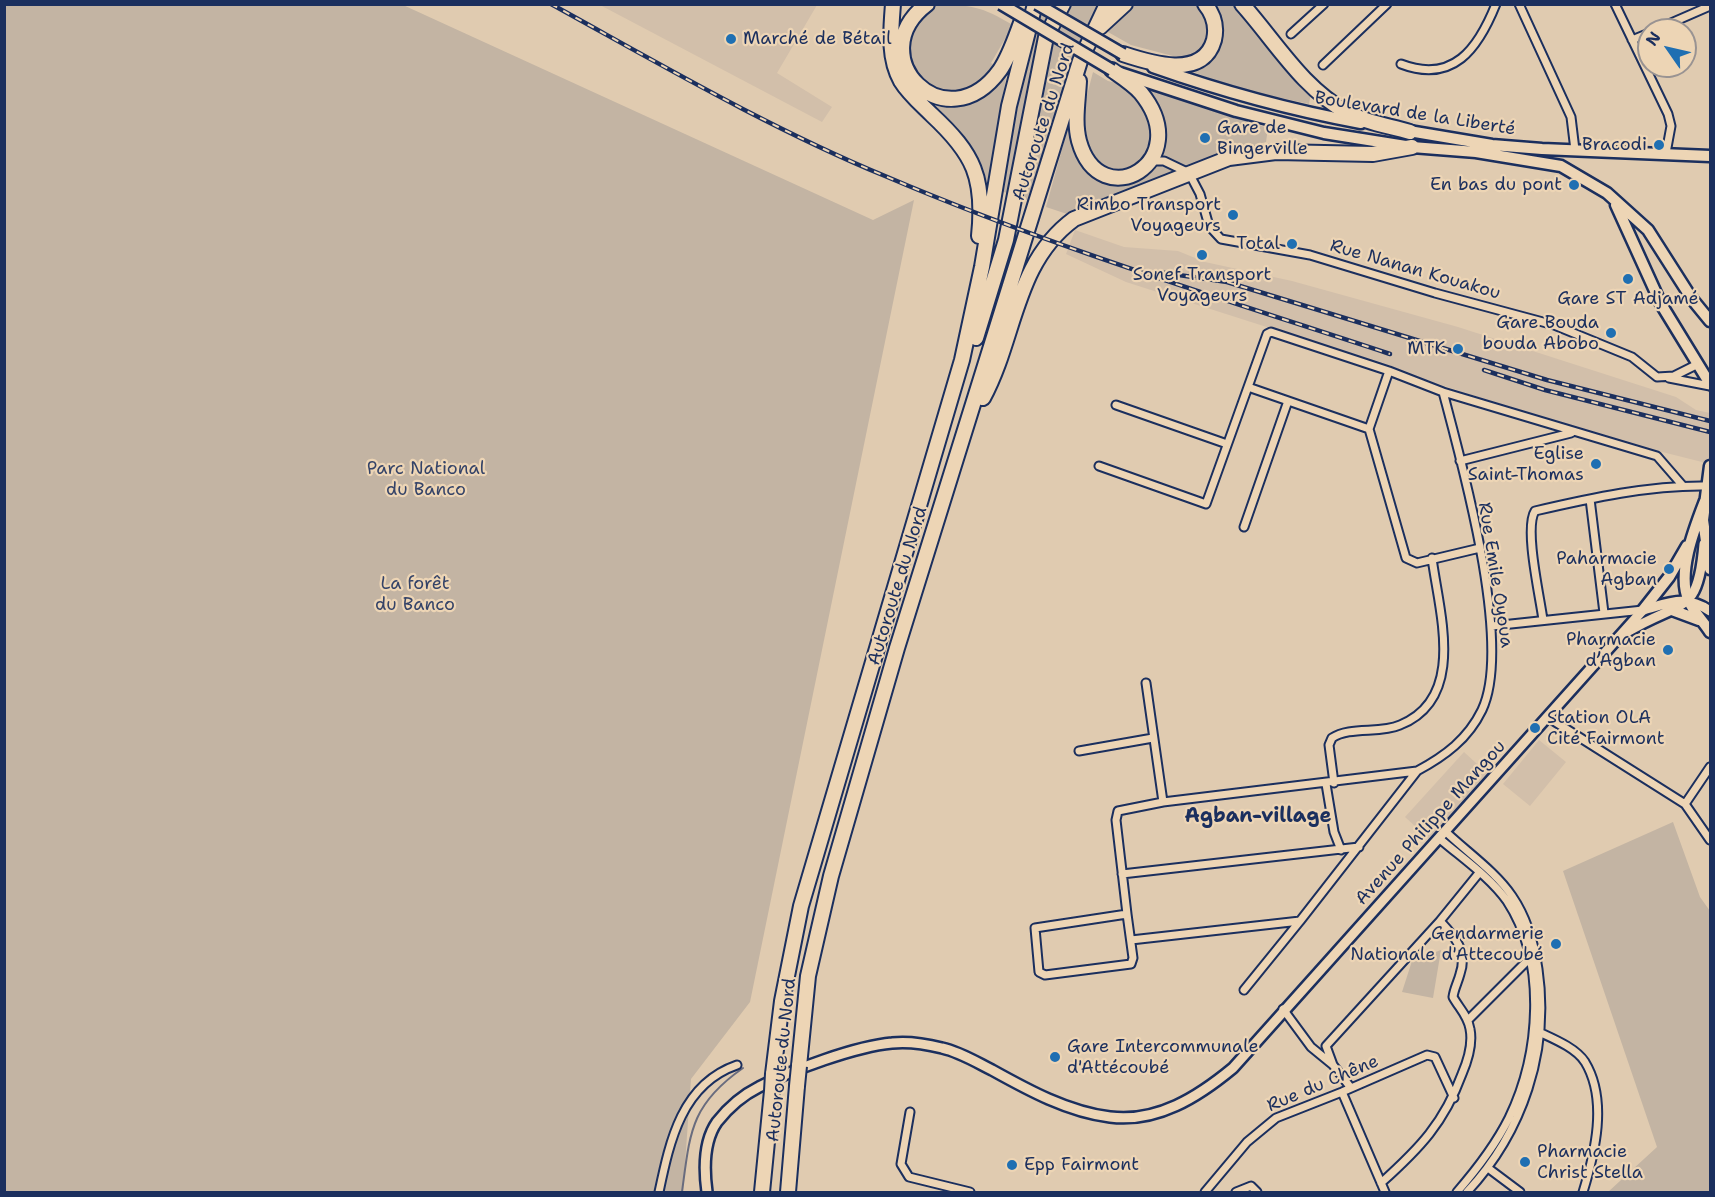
<!DOCTYPE html>
<html>
<head>
<meta charset="utf-8">
<style>
	body { margin:0 }
	#map { position:relative; width:1715px; height:1197px; overflow:hidden; background:#e0cbb0; font-family:"Shantell Sans",sans-serif }
	canvas { display:block }
	.frame { position:absolute; inset:0; border:6px solid #1b2f5e; pointer-events:none }
	.north { position:absolute; left:1637px; top:18px; width:60px; height:60px; box-sizing:border-box; background:#edd5b5; border:2px solid #999392; border-radius:50%; rotate:304deg; font-size:16px; font-weight:700; line-height:24px; text-align:center; color:#1b2f5e }
	.north::after { content:''; display:block; margin:auto; width:21px; height:27px; background:#1f6fb2; clip-path:polygon(50% 0,100% 100%,50% 72%,0 100%) }
</style>
</head>
<body>
<div id="map">
<canvas width="1715" height="1197"></canvas>
<div class="frame"></div>
<div class="north">N</div>
</div>
<script>
const c = document.querySelector('canvas').getContext('2d');
c.lineJoin = 'round';
function fillPath(path, color) { c.fillStyle = color; c.fill(path, 'evenodd'); }
function trace(path, color, width, dash) { c.strokeStyle = color; c.lineWidth = width; c.lineCap = dash ? 'butt' : 'round'; c.setLineDash(dash || []); c.stroke(path); }
function label(font, color, halo, rows, align = 'center') {
  c.font = font + ' "Shantell Sans",sans-serif'; c.lineWidth = 4.5; c.setLineDash([]); c.textBaseline = 'middle'; c.strokeStyle = halo; c.fillStyle = color; for (const [text, x, y, turn = 0] of rows) {
    c.save(); c.translate(x, y); c.rotate((+turn || 0) * Math.PI / 180); c.textAlign = isNaN(turn) ? turn : align; if (halo) c.strokeText(text, 0, 0); c.fillText(text, 0, 0); c.restore();
  }
}
fillPath(new Path2D(`
	M600 5H817L777 73 832 107 822 122Z
	M1075 230 1124 247 1178 251 1205 262 1292 281 1458 327 1676 397 1696 410 1710 413V464L1575 430 1326 346 1126 282 1066 254Z
	M1539 740 1566 762 1530 806 1503 784Z
	M1464 752 1488 774 1429 839 1405 817Z`), '#d2bfaa');
fillPath(new Path2D(`
	M5 5H403L873 220 914 200 750 1002 691 1079 683 1192H5Z
	M935 5C973 5 980 6 1013 25L991 63 1007 72 987 186C976 149 953 127 925 102L927 87C911 67 898 43 918 21 923 14 927 8 935 5Z
	M1041 5H1100L1030 201 1001 191 1013 106Z
	M1116 5H1238L1301 84 1311 93 1309 104 1254 92 1216 81 1181 67 1173 56 1131 45 1108 32 1116 21Z
	M1093 72 1108 81 1153 91 1268 128 1266 142 1216 155 1070 215 1046 207 1071 117 1083 111Z
	M1673 822 1700 897 1710 911V1189L1709 1192H1608L1657 1147 1563 871Z
	M1441 950 1433 998 1402 992 1412 961Z`), '#c3b4a3');
trace(new Path2D(`
	M682 1192C690 1133 690 1105 743 1068`), '#696c7e', 2);
const minor = new Path2D(`
	M1519 4 1571 117 1575 150
	M1615 4 1668 114 1671 126 1666 153
	M1655 30 1710 6
	M1291 34 1324 4
	M1632 40 1649 33
	M1401 64C1453 84 1478 49 1496 4
	M1323 65 1387 4
	M1152 161H1164L1189 173 1200 194 1209 226 1221 239 1310 255 1435 293 1554 325 1632 357 1657 377 1674 376 1698 364
	M1389 371 1443 392
	M1669 378 1710 386
	M1248 387 1369 429
	M1116 405 1227 444
	M1460 461 1571 433
	M1099 466 1206 504 1267 334 1271 332 1389 371 1369 429 1406 558 1417 563 1480 548
	M1590 499 1604 613
	M1244 527 1288 401
	M1543 620C1540 597 1524 528 1535 511 1591 498 1650 485 1707 486
	M1492 626 1643 610
	M1146 683 1163 802
	M1549 718 1685 804 1710 840
	M1079 751 1153 738
	M1334 783 1329 745 1332 738C1350 726 1380 734 1400 725 1467 698 1439 612 1432 558
	M1326 784 1334 832 1341 850
	M1685 804 1710 767
	M1446 832C1467 852 1496 872 1512 896 1527 918 1534 942 1538 969 1550 1051 1523 1132 1467 1192
	M1440 839C1462 858 1490 877 1507 901 1547 962 1540 1054 1509 1118 1495 1146 1477 1169 1457 1192
	M1122 874 1359 847
	M1127 914 1116 820 1118 811 1163 802 1417 771C1445 756 1468 739 1482 710 1513 645 1462 464 1443 392L1657 456 1683 486
	M1127 914 1133 958 1131 964 1045 975 1039 972 1035 928Z
	M1131 940 1300 921 1417 771
	M1244 990 1300 921
	M1283 1009 1311 1047 1333 1065 1351 1088
	M1468 1020 1530 958
	M1539 1032C1554 1039 1576 1048 1585 1062 1608 1100 1595 1153 1583 1192
	M1333 1065 1326 1046 1440 921 1479 873
	M1342 1092 1385 1192
	M910 1112 901 1164 909 1177 970 1192
	M1488 1168 1520 1192
	M1381 1183C1420 1148 1444 1123 1462 1074 1468 1060 1473 1044 1470 1029 1468 1016 1459 1008 1453 997 1454 989 1458 982 1460 974 1468 951 1455 937 1440 921
	M659 1192C670 1140 682 1084 737 1065
	M1205 1192 1247 1142 1276 1118 1342 1092 1427 1055 1435 1057 1454 1098
	M1236 1192 1251 1186 1257 1192`);
const tertiary = new Path2D(`
	M1629 631C1683 599 1698 616 1704 544
	M707 1192C704 1170 703 1142 717 1122 728 1108 743 1095 759 1087 791 1070 857 1046 892 1043 909 1041 926 1044 942 1048 960 1052 976 1062 992 1070 1028 1090 1068 1112 1110 1117 1157 1123 1198 1097 1233 1068L1643 610C1669 603 1685 594 1710 611`);
const secondary = new Path2D(`
	M1153 67C1221 91 1290 110 1361 123
	M1120 73 1236 111 1324 133 1412 147 1476 152 1561 166 1607 193 1648 230 1692 299 1710 321
	M1403 130 1492 145 1542 149 1710 156
	M1616 205 1661 304 1710 384
	M1710 466 1703 520 1710 569
	M1705 501C1695 527 1676 574 1689 601 1694 613 1704 622 1710 632
	M1643 610 1669 577 1687 546
	M1672 610 1699 620`);
const motorway = new Path2D(`
	M893 4C891 30 888 58 901 81 909 94 921 104 932 115 974 154 985 178 979 236
	M927 4C859 56 946 145 1000 70 1009 57 1015 39 1021 23
	M1242 4C1276 42 1302 88 1348 113 1367 123 1390 126 1410 132
	M1100 27 1125 4
	M1123 54C1150 63 1203 80 1214 40 1217 27 1214 15 1205 4
	M1079 81C1078 101 1074 122 1079 141 1100 217 1197 162 1141 93 1133 84 1122 77 1112 70
	M976 338 1006 240 1046 37 1063 4
	M983 398C1016 337 1014 263 1074 219L1229 158 1276 152 1373 154 1412 147
	M799 1066 808 976 831 876 897 648 1080 61 1107 4
	M773 1074 782 1001 801 906 962 360 982 267 1009 106 1035 4
	M762 1192 772 1091
	M788 1192 797 1086`);
trace(minor, '#1b2f5e', 11);
trace(tertiary, '#1b2f5e', 14);
trace(secondary, '#1b2f5e', 15);
trace(motorway, '#1b2f5e', 18);
trace(minor, '#edd5b5', 7);
trace(tertiary, '#edd5b5', 9);
trace(secondary, '#edd5b5', 10);
trace(motorway, '#edd5b5', 14);
const rail = new Path2D(`
	M551 4C660 64 769 128 885 176 1049 246 1220 298 1390 354
	M1158 272 1227 282 1547 380 1710 421
	M1484 370 1545 390 1710 432`);
trace(rail, '#1b2f5e', 4.5);
trace(rail, '#edd5b5', 2, [7]);
const primaryBridge = new Path2D(`
	M1001 4 1112 70
	M1037 4 1123 54`);
const motorwayBridge = new Path2D(`
	M797 1086 799 1066
	M772 1091 773 1074`);
trace(primaryBridge, '#1b2f5e', 15, []);
trace(motorwayBridge, '#1b2f5e', 18, []);
trace(primaryBridge, '#edd5b5', 10);
trace(motorwayBridge, '#edd5b5', 14);
for (const [x, y, r, color] of [
	[731,39,6,"#1f6fb2"],
	[1205,138,6,"#1f6fb2"],
	[1659,145,6,"#1f6fb2"],
	[1574,185,6,"#1f6fb2"],
	[1233,215,6,"#1f6fb2"],
	[1292,244,6,"#1f6fb2"],
	[1202,255,6,"#1f6fb2"],
	[1628,279,6,"#1f6fb2"],
	[1611,333,6,"#1f6fb2"],
	[1458,349,6,"#1f6fb2"],
	[1596,464,6,"#1f6fb2"],
	[1669,569,6,"#1f6fb2"],
	[1668,650,6,"#1f6fb2"],
	[1535,728,6,"#1f6fb2"],
	[1556,944,6,"#1f6fb2"],
	[1055,1057,6,"#1f6fb2"],
	[1525,1162,6,"#1f6fb2"],
	[1012,1165,6,"#1f6fb2"]
]) { const dot = new Path2D(); dot.arc(x, y, r, 0, 2 * Math.PI); c.fillStyle = color; c.fill(dot); trace(dot, '#edd5b5', 2); }
label('18px', '#1b2f5e', '#edd5b5', [
	["Marché de Bétail",743,39,"left"],
	["Gare de",1217,128,"left"],
	["Bingerville",1217,149,"left"],
	["Bracodi",1647,145],
	["En bas du pont",1562,185],
	["Rimbo Transport",1221,205],
	["Voyageurs",1221,226],
	["Total",1280,244],
	["Sonef Transport",1202,275,"center"],
	["Voyageurs",1202,296,"center"],
	["Gare ST Adjamé",1628,299,"center"],
	["Gare Bouda",1599,323],
	["bouda Abobo",1599,344],
	["MTK",1446,349],
	["Eglise",1584,454],
	["Saint-Thomas",1584,475],
	["Paharmacie",1657,559],
	["Agban",1657,580],
	["Pharmacie",1656,640],
	["d’Agban",1656,661],
	["Station OLA",1547,718,"left"],
	["Cité Fairmont",1547,739,"left"],
	["Gendarmerie",1544,934],
	["Nationale d'Attecoubé",1544,955],
	["Gare Intercommunale",1067,1047,"left"],
	["d'Attécoubé",1067,1068,"left"],
	["Pharmacie",1537,1152,"left"],
	["Christ Stella",1537,1173,"left"],
	["Epp Fairmont",1024,1165,"left"]
], 'right');
label('18px', '#1b2f5e', '#edd5b5', [
	["Boulevard de la Liberté",1415,114,9],
	["Autoroute du Nord",1044,122,-72],
	["Rue Nanan Kouakou",1415,270,16],
	["Rue Emile Oyoua",1495,575,81],
	["Autoroute du Nord",898,586,-73],
	["Avenue Philippe Mangou",1431,823,-48],
	["Autoroute du Nord",782,1060,-84],
	["Rue du Chêne",1323,1084,-23]
]);
label('18px', '#344368', '#edd5b5', [
	["Parc National",426,469],
	["du Banco",426,490],
	["La forêt",415,584],
	["du Banco",415,605]
]);
label('bold 20px', '#1b2f5e', '#edd5b5', [
	["Agban-village",1258,817]
]);
</script>
</body>
</html>
